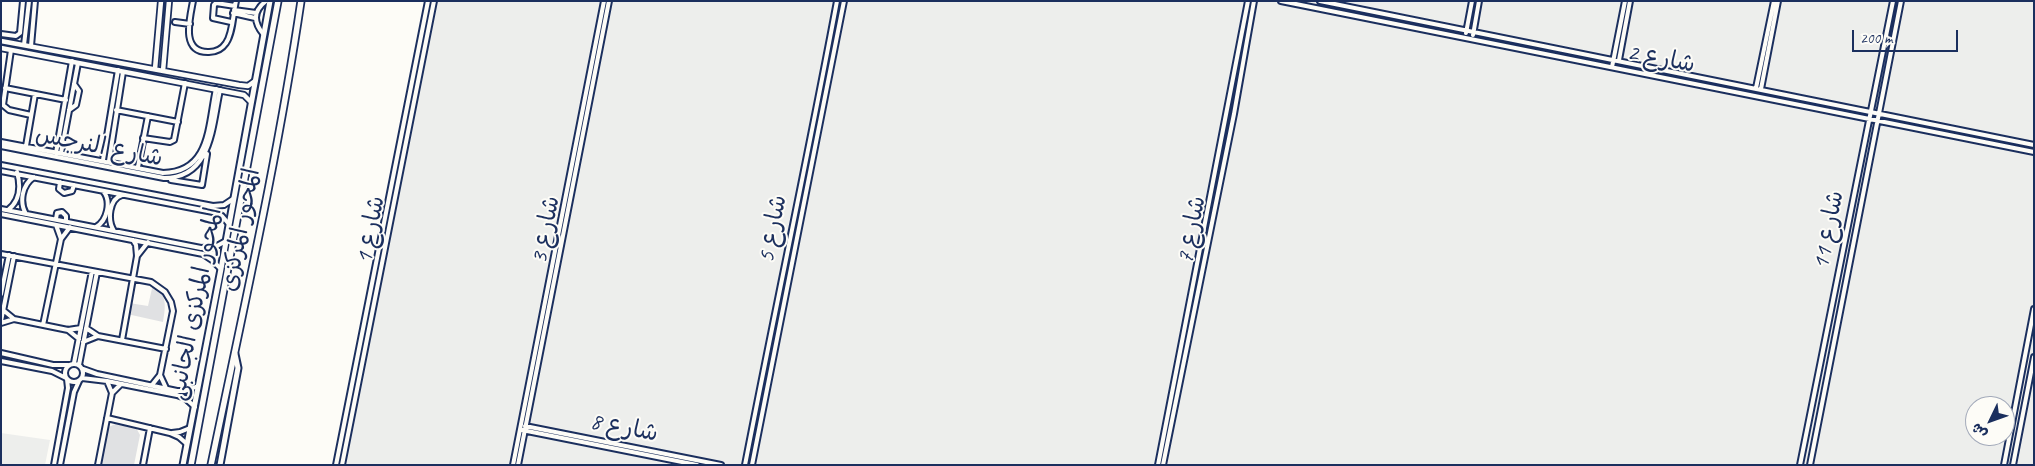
<!DOCTYPE html>
<html>
<head>
<meta charset="utf-8">
<style>
	body { margin:0 }
	#map { position:relative; width:2035px; height:466px; overflow:hidden; background:#fdfcf7; font-family:Caveat,"Playpen Sans Arabic",sans-serif }
	canvas { display:block }
	.frame { position:absolute; inset:0; border:2px solid #1b2f5e; pointer-events:none }
	.north { position:absolute; left:1965px; top:396px; width:50px; height:50px; box-sizing:border-box; background:#fdfcf7; border:1px solid #a3aaba; border-radius:50%; rotate:228deg; font-size:14px; font-weight:700; line-height:20px; text-align:center; color:#1b2f5e }
	.north::after { content:''; display:block; margin:auto; width:18px; height:22px; background:#1b2f5e; clip-path:polygon(50% 0,100% 100%,50% 72%,0 100%) }
	.scale { position:absolute; left:1852px; top:30px; width:106px; height:22px; box-sizing:border-box; border:2px solid #1b2f5e; border-top:0; padding-left:6px; font-size:15px; line-height:18px; white-space:nowrap; color:#1b2f5e; -webkit-text-stroke:4px #fdfcf7; paint-order:stroke }
</style>
</head>
<body>
<div id="map">
<canvas width="2035" height="466"></canvas>
<div class="frame"></div>
<div class="north">ش</div>
<div class="scale">200 m</div>
</div>
<script>
const c = document.querySelector('canvas').getContext('2d');
c.lineJoin = 'round';
function fillPath(path, color) { c.fillStyle = color; c.fill(path, 'evenodd'); }
function trace(path, color, width, dash) { c.strokeStyle = color; c.lineWidth = width; c.lineCap = dash ? 'butt' : 'round'; c.setLineDash(dash || []); c.stroke(path); }
function label(font, color, halo, rows, align = 'center') {
  c.font = font + ' Caveat,"Playpen Sans Arabic",sans-serif'; c.lineWidth = 4; c.setLineDash([]); c.textBaseline = 'middle'; c.strokeStyle = halo; c.fillStyle = color; for (const [text, x, y, turn = 0] of rows) {
    c.save(); c.translate(x, y); c.rotate((+turn || 0) * Math.PI / 180); c.textAlign = isNaN(turn) ? turn : align; if (halo) c.strokeText(text, 0, 0); c.fillText(text, 0, 0); c.restore();
  }
}
fillPath(new Path2D(`
	M431 1H2034V465H339ZM1975 406H2005V436H1975Z
	M1 433 50 440 45 465H1Z`), '#edeeec');
fillPath(new Path2D(`
	M153 284C167 295 166 305 163 322L127 314 129 303 148 306Z
	M117 423 135 426 140 435 134 465H101L107 428Z`), '#e0e1e3');
const minor = new Path2D(`
	M193 1C190 18 180 53 209 52 216 52 222 49 226 43 233 33 233 14 236 1
	M1281 1 2034 152
	M1320 1 2034 145
	M234 10 256 13
	M233 13 255 18
	M175 22 190 24
	M231 22 213 18 214 5 216 3 235 6
	M1466 33 1472 1
	M1 34 16 36 20 33 23 1
	M264 35C254 23 252 12 266 1
	M1473 35 1479 1
	M24 45 29 1
	M31 46 35 1
	M11 50 3 105 9 110 31 115
	M1619 60 1630 1
	M1612 67 1625 1
	M5 88 66 100
	M1756 88 1774 1
	M1761 89 1778 1
	M69 110 76 105 79 91 74 84
	M116 110 178 122
	M143 138 170 142 174 140 185 83
	M1 142 163 173C211 172 208 125 216 89
	M1 146 164 178C212 178 212 126 220 90
	M26 146 35 94
	M56 153 72 61
	M61 153 78 63
	M103 160 118 70
	M109 161 123 72
	M1 165 213 206 224 205 233 199
	M138 167 148 116
	M1 171 213 212 222 216 228 223
	M171 180 202 185 207 154
	M60 182 59 189 64 193 72 191 74 185
	M1 209 201 248 215 247 226 241
	M8 210C20 201 21 186 17 172
	M1 214 203 254 212 260 221 269
	M26 214C19 202 22 185 34 177
	M56 219 57 213 62 212 66 216V221
	M56 225 61 239
	M96 227C107 221 112 201 103 191
	M114 231C107 220 109 199 122 195
	M1 254 151 282 165 292 171 302 173 311 160 375 152 385
	M137 256 148 242
	M1 294 9 255
	M3 310 14 319 68 330 81 328
	M1 321 14 256
	M1 323 14 319
	M43 325 61 239 70 227
	M86 328 98 336 166 349
	M68 330 79 339
	M122 340 137 256 136 245 133 240
	M83 342 98 336
	M1 353 53 365H68
	M1 361 52 371 66 378
	M74 363 92 271
	M65 373a9 9 0 1 1 18 0a9 9 0 1 1-18 0Z
	M79 365 97 272
	M83 369 97 374 177 391H185L198 386
	M160 375 166 388
	M82 378 107 381 177 395 185 398 195 407
	M107 381 112 393
	M107 418 170 433 179 437 187 444
	M525 426 721 465
	M522 430 697 465
	M172 433 180 432 190 428
	M54 465 68 388 67 379
	M60 465 74 392 79 381
	M98 465 112 393 121 384
	M143 465 150 428
	M336 465 428 1
	M342 465 434 1
	M513 465 604 1
	M518 465 609 1
	M745 465C775 310 808 156 837 1
	M752 465 844 1
	M1158 465 1248 1
	M1163 465 1234 114 1254 1
	M1800 465 1893 1
	M1810 465 1901 1
	M2004 465 2034 309
	M2013 465 2034 357`);
const tertiary = new Path2D(`
	M1 41 239 85 248 86 255 81
	M1 48 244 95 251 102
	M155 69 161 1
	M163 71 169 1`);
const secondary = new Path2D(`
	M183 465 221 269 270 1
	M220 465 238 368 235 354`);
const trunk = new Path2D(`
	M191 465 278 1
	M211 465C243 311 278 157 301 1`);
trace(minor, '#1b2f5e', 8);
trace(tertiary, '#1b2f5e', 8);
trace(secondary, '#1b2f5e', 9);
trace(trunk, '#1b2f5e', 9);
trace(minor, '#fdfcf7', 4);
trace(tertiary, '#fdfcf7', 4.5);
trace(secondary, '#fdfcf7', 5);
trace(trunk, '#fdfcf7', 5.5);
label('24px', '#1b2f5e', '#fdfcf7', [
	["شارع 2",1661,59,11],
	["شارع النرجس",99,147,11],
	["شارع 5",773,229,-79],
	["المحور المركزى",241,230,-79],
	["شارع 1",371,230,-79],
	["شارع 3",546,230,-79],
	["شارع 7",1192,230,-79],
	["شارع 11",1829,230,-79],
	["المحور المركزى الجانبى",196,304,-79],
	["شارع 8",624,428,11]
]);
</script>
</body>
</html>
